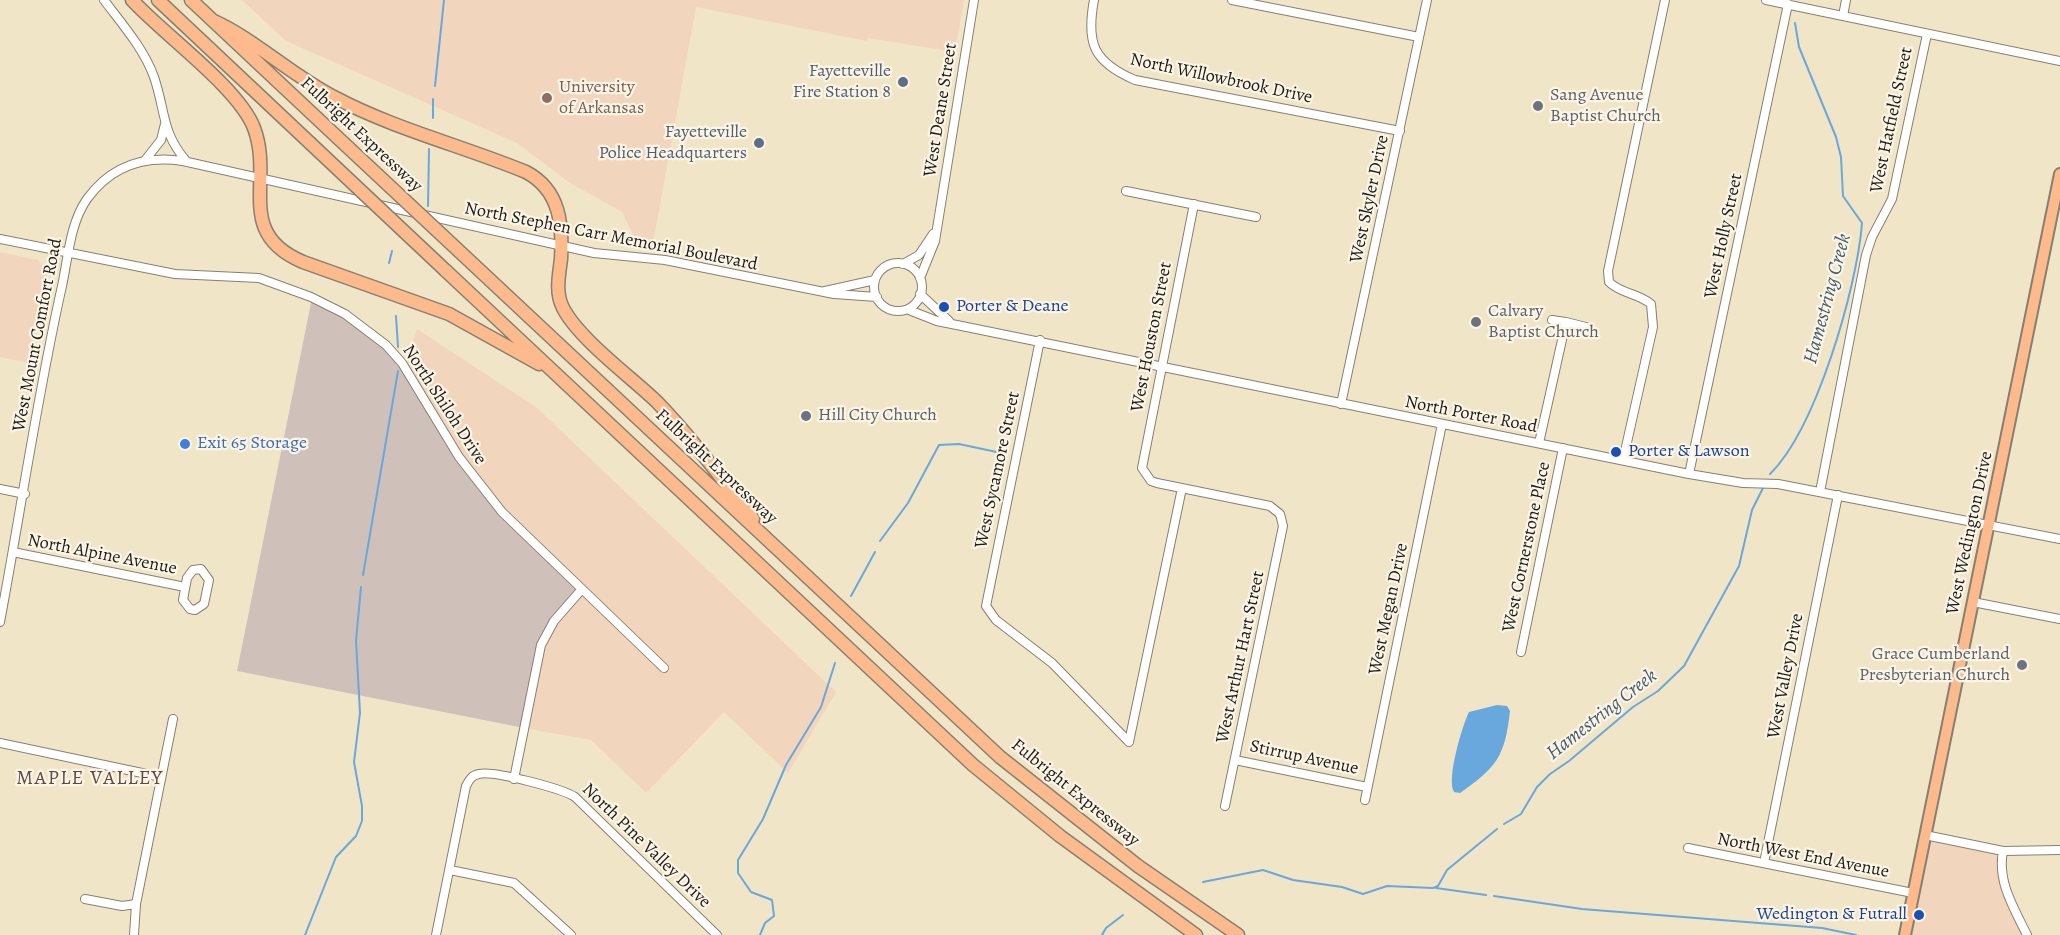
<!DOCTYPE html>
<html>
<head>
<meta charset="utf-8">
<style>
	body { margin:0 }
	canvas { display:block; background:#f1e5c7 }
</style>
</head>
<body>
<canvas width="2060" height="935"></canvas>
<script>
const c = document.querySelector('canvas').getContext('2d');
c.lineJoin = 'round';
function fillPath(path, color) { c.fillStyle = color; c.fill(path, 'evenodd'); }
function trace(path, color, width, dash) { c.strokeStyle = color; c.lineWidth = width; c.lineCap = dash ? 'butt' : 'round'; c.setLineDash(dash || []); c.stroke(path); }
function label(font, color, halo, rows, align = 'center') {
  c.font = font + ' Alegreya,serif'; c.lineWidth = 4.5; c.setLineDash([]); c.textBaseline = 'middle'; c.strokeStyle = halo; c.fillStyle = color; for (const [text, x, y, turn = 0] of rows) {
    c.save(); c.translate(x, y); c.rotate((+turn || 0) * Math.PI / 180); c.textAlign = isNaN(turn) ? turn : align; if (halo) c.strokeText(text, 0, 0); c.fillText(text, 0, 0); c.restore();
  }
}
fillPath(new Path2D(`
	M242 0H964L955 52 868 38 867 41 696 7 653 243 635 239 622 212 570 183 517 143 286 41Z
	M0 252 38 260 47 273 30 363 0 357Z
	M417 329 536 407 836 692 788 773 724 712 646 793 591 740 524 728 487 494 405 368Z
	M1925 835 2003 851 2002 876 2027 935H1910Z`), '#f2d5bd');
fillPath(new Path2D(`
	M312 298 328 305 386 345 487 494 582 589 547 632 524 728 237 671Z`), '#cfc1ba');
fillPath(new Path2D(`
	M1497 705 1507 706 1510 711C1505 756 1497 767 1460 793L1454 792C1446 780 1462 726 1469 712Z`), '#69a8dc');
trace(new Path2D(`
	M435 86 444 0
	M433 118V99
	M428 206 429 149
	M389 263 392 251
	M396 316 398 347
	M1770 474C1816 429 1857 288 1862 223L1843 196 1841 157 1836 137 1799 47 1795 23
	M880 541 908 503 939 445 959 444 1006 454
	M363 575 398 371
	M851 596 875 552
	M1504 824 1521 814 1537 787 1550 774 1569 761 1633 707 1658 691 1684 666 1739 566 1752 510 1763 488
	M1203 882 1263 870 1293 880 1342 887 1363 894 1387 886 1433 888 1438 886 1447 870 1497 829
	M1436 888 1486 895
	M1494 896 1582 909 1822 928 1856 935
	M305 935 336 857 356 836 362 821V806L354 762 360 713 356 641 361 587
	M760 935 765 923 774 916 772 900 751 892 738 873V860L763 819 786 765 821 707 835 663
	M1102 935 1106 928 1123 915`), '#69a8dc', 2);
const minor = new Path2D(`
	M104 0C122 24 144 49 154 77 166 112 161 132 187 162
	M1094 0C1086 43 1093 62 1135 80L1400 131
	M1232 0 1419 37
	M1766 0 2060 61
	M1843 16 1846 0
	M146 159 161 140 165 124
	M1126 191 1256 217
	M1194 204 1142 468 1151 481 1157 483 1270 506 1280 514 1283 526 1225 806
	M0 239 175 274 259 278 311 297 345 314 386 345 402 363 459 457 502 512 664 668
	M874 287a24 24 0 1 1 48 0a24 24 0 1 1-48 0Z
	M903 264 919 255 933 234
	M920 278 935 241 974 0
	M825 291 875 280
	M920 294 949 321
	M909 310 937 321 1689 474 1743 483 1778 484 2060 539
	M1552 320 1566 322
	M1040 340 986 606 996 620 1052 663 1129 742
	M1341 404 1427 0
	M1539 443 1566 322 1586 327
	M1623 460 1653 327 1651 304C1638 293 1621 294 1609 282L1608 271 1665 0
	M1689 474 1788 4
	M0 489 25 494
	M1820 492 1866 255 1872 237 1892 199 1927 34
	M13 552 185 587
	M201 569 209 580 204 604 195 610 190 609 183 600 187 578 193 570Z
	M1973 602 2060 619
	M0 622C21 510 37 397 62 286 68 258 70 223 87 199 111 166 143 155 183 161L594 253 665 260 834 294 877 297
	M1521 652 1563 448
	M1129 742 1182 488
	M0 743 161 777
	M1235 760 1367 787
	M514 779 541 645 554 621 582 589
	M1365 800 1442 424
	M1925 835 2003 851 2060 850
	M1688 848 1913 893
	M2003 851C1997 882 2014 908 2027 935
	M1764 863 1838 495
	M450 870 514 883 571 935
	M85 899 122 906 136 904
	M134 935 136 904 173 719
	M436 935 466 786C469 780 472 775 479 774 493 770 563 789 575 797L717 935`);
const major = new Path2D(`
	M1905 935 2060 174`);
const highway = new Path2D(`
	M132 0C163 34 239 88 254 128 274 181 234 233 303 262L449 314 539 364
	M158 0 310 143
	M191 0 337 137
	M214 21C257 41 291 75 334 97 394 129 463 146 526 172 560 190 563 224 561 259 559 276 555 292 563 308 579 339 631 377 657 402 692 438 722 479 753 519
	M445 270 973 765 1060 836 1196 935
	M490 280 1000 757 1138 866 1238 935`);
trace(minor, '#868072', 10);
trace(major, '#868072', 14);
trace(highway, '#868072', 15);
trace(minor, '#fff', 8);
trace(major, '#fcba8d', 10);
trace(highway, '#fcba8d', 12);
const highwayBridge = new Path2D(`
	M337 137 490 280
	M310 143 445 270`);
trace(highwayBridge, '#868072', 15, []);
trace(highwayBridge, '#fcba8d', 12);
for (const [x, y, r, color] of [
	[903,82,6,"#5c6f8a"],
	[547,98,6,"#8d6e63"],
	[1538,106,6,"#6b7280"],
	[759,143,6,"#5c6f8a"],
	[944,307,6,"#1a4fb4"],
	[1476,322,6,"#6b7280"],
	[806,416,6,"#6b7280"],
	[185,444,6,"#3f7fe0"],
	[1616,452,6,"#1a4fb4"],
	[2022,665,6,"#6b7280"],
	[1919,915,6,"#1a4fb4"]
]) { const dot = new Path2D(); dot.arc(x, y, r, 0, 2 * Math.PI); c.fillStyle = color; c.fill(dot); trace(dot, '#fcf5e5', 2); }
label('18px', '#4e5e75', '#fcf5e5', [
	["Fayetteville",891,72],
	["Fire Station 8",891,93],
	["Fayetteville",747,133],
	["Police Headquarters",747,154]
], 'right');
label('18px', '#1c1c1c', '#fcf5e5', [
	["North Willowbrook Drive",1221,79,12],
	["West Deane Street",941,110,-81],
	["West Hatfield Street",1892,120,-78],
	["Fulbright Expressway",361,135,43],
	["West Skyler Drive",1370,199,-78],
	["West Holly Street",1724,236,-78],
	["North Stephen Carr Memorial Boulevard",611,237,11],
	["West Mount Comfort Road",38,335,-79],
	["West Houston Street",1152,337,-79],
	["North Shiloh Drive",444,405,57],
	["North Porter Road",1471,415,11],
	["Fulbright Expressway",716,467,43],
	["West Sycamore Street",998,470,-78],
	["West Wedington Drive",1970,533,-78],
	["West Cornerstone Place",1527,547,-78],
	["North Alpine Avenue",102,555,11],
	["West Megan Drive",1389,609,-78],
	["West Arthur Hart Street",1241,657,-78],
	["West Valley Drive",1786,676,-79],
	["Stirrup Avenue",1304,758,12],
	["Fulbright Expressway",1075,793,39],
	["North Pine Valley Drive",646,846,44],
	["North West End Avenue",1803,856,11]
]);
label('18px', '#785e54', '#fcf5e5', [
	["University",559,88],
	["of Arkansas",559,109]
], 'left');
label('18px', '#5b616d', '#fcf5e5', [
	["Sang Avenue",1550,96],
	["Baptist Church",1550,117],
	["Calvary",1488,312],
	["Baptist Church",1488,333],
	["Hill City Church",818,416],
	["Grace Cumberland",2010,655,"right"],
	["Presbyterian Church",2010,676,"right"]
], 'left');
label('18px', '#164399', '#fcf5e5', [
	["Porter & Deane",956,307],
	["Porter & Lawson",1628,452],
	["Wedington & Futrall",1907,915,"right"]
], 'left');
label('18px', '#366cbe', '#fcf5e5', [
	["Exit 65 Storage",197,444]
], 'left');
label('italic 20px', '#3f5b72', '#fcf5e5', [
	["Hamestring Creek",1828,299,-75],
	["Hamestring Creek",1602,715,-38]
]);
c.letterSpacing = '1.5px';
label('20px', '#624944', '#fcf5e5', [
	["MAPLE VALLEY",90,779]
]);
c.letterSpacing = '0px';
</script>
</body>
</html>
